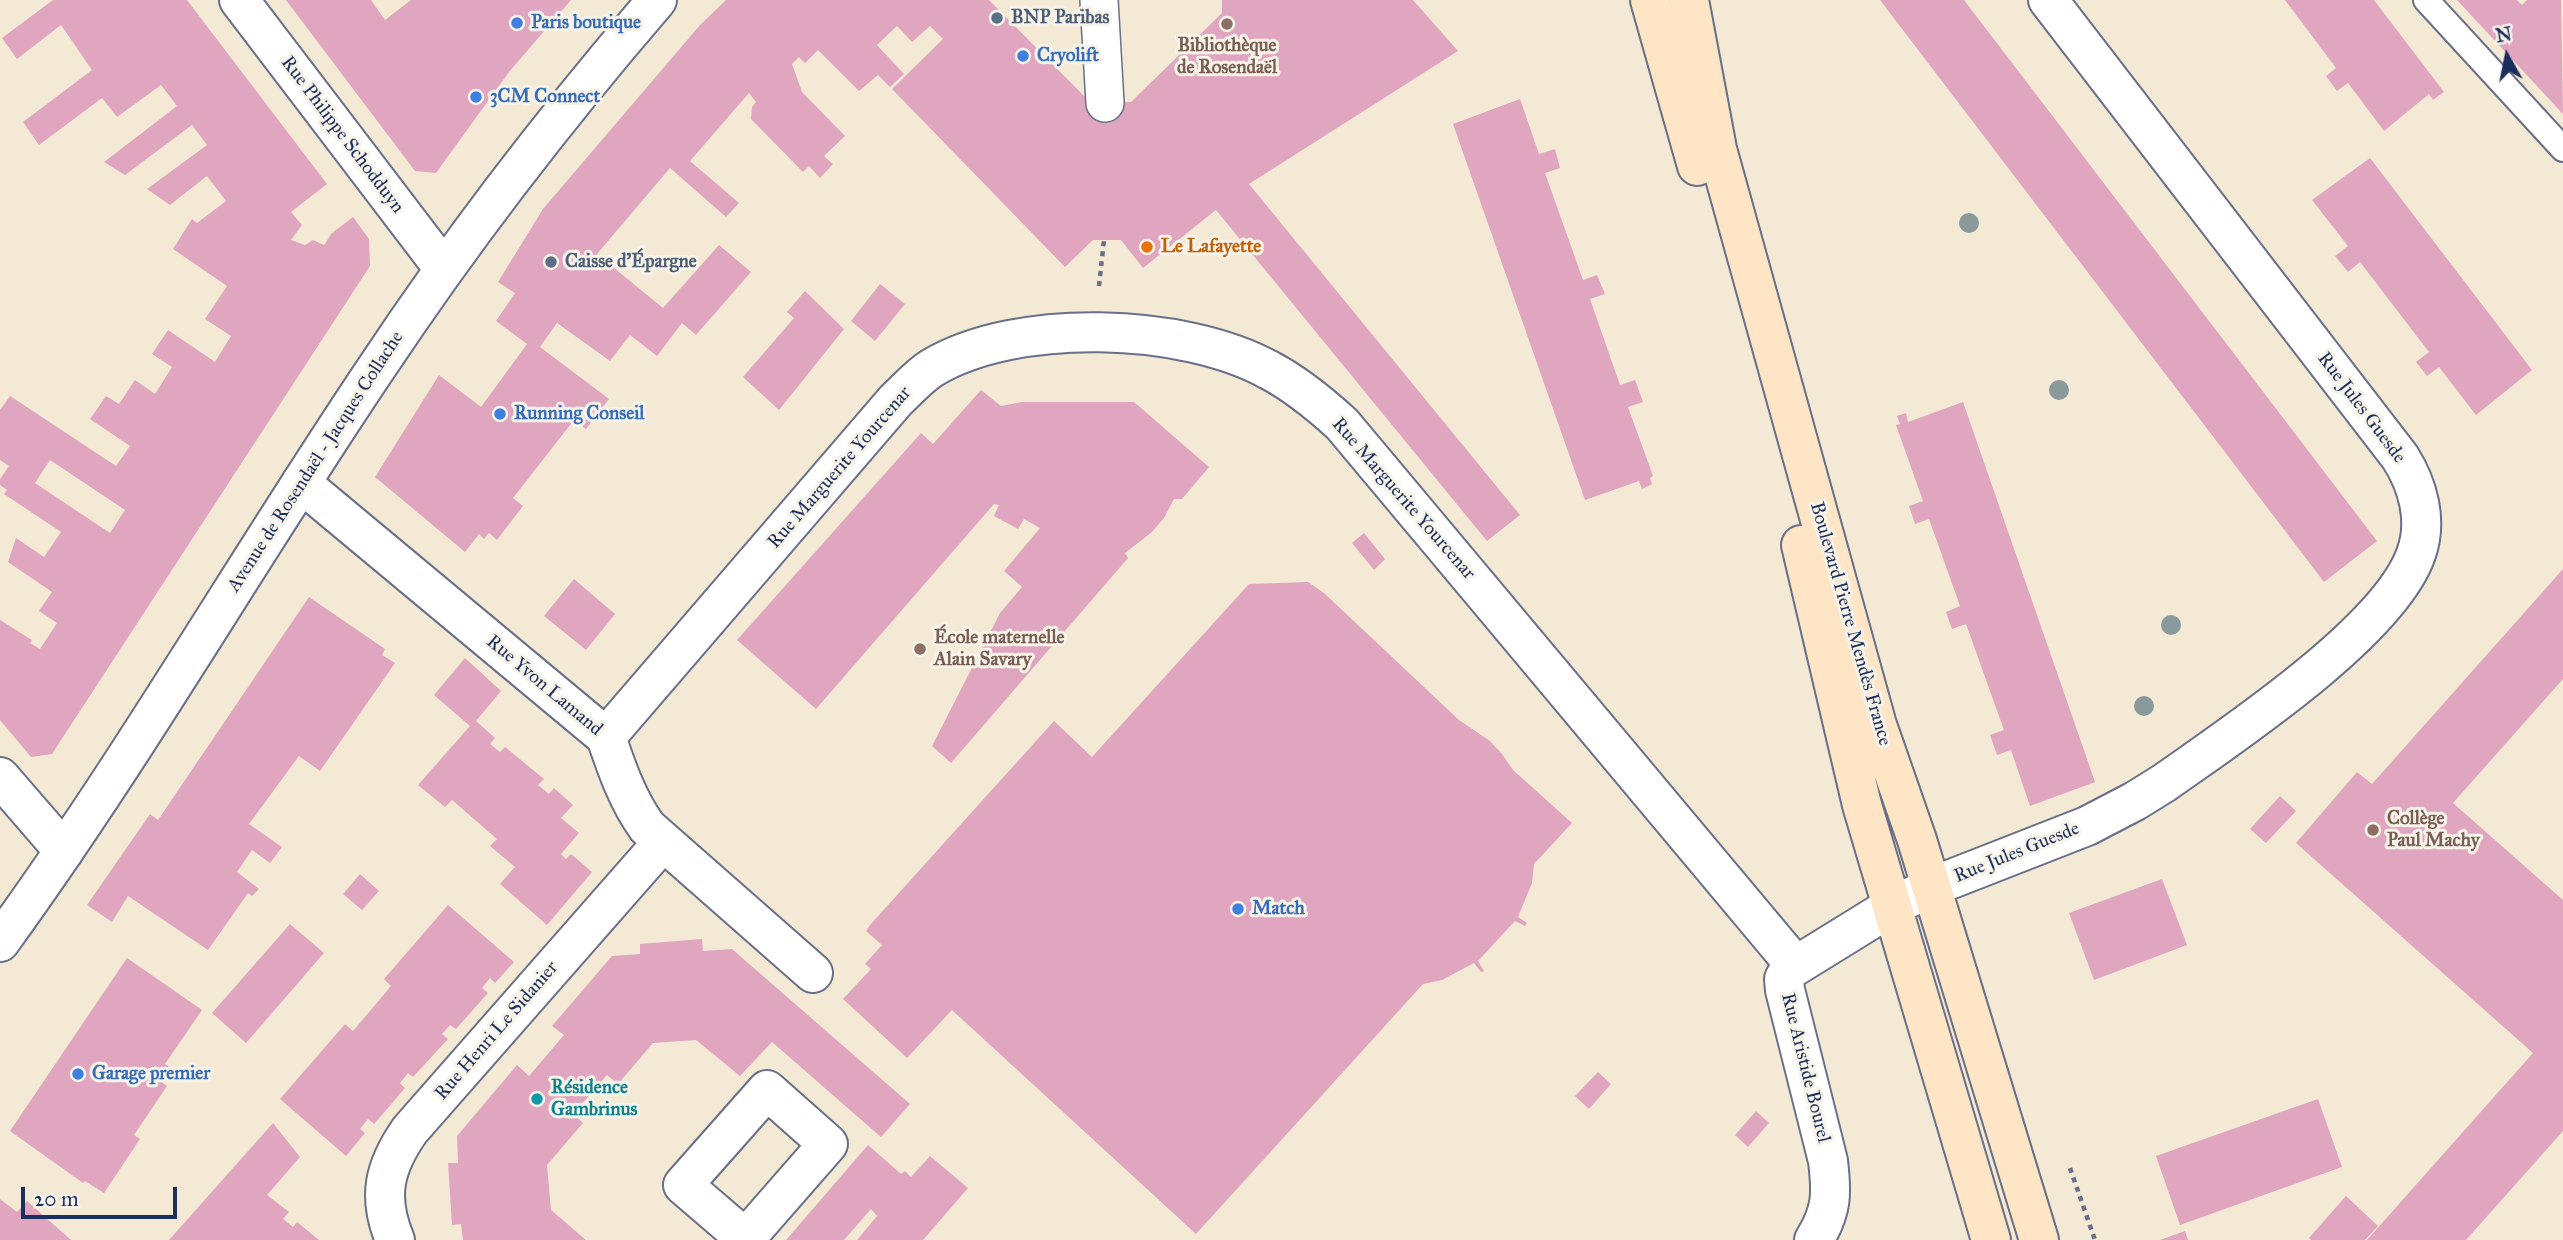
<!DOCTYPE html>
<html>
<head>
<meta charset="utf-8">
<style>
	body { margin:0 }
	#map { position:relative; width:2563px; height:1240px; overflow:hidden; background:#f3e9d5; font-family:"IM FELL Great Primer",serif }
	canvas { display:block }
	.north { position:absolute; left:2472px; top:21px; width:70px; height:70px; -webkit-text-stroke:5px #f7f3e8; paint-order:stroke; rotate:351deg; font-size:19px; font-weight:700; line-height:28px; text-align:center; color:#1b2f5e }
	.north::after { content:''; display:block; margin:auto; width:24px; height:32px; background:#1b2f5e; clip-path:polygon(50% 0,100% 100%,50% 72%,0 100%) }
	.scale { position:absolute; left:21px; top:1187px; width:156px; height:32px; box-sizing:border-box; border:4px solid #1b2f5e; border-top:0; padding-left:9px; font-size:21px; line-height:24px; white-space:nowrap; color:#1b2f5e; -webkit-text-stroke:5px #f7f3e8; paint-order:stroke }
</style>
</head>
<body>
<div id="map">
<canvas width="2563" height="1240"></canvas>
<div class="north">N</div>
<div class="scale">20 m</div>
</div>
<script>
const c = document.querySelector('canvas').getContext('2d');
c.lineJoin = 'round';
function fillPath(path, color) { c.fillStyle = color; c.fill(path, 'evenodd'); }
function trace(path, color, width, dash) { c.strokeStyle = color; c.lineWidth = width; c.lineCap = dash ? 'butt' : 'round'; c.setLineDash(dash || []); c.stroke(path); }
function label(font, color, halo, rows, align = 'center') {
  c.font = font + ' "IM FELL Great Primer",serif'; c.lineWidth = 6; c.setLineDash([]); c.textBaseline = 'middle'; c.strokeStyle = halo; c.fillStyle = color; for (const [text, x, y, turn = 0] of rows) {
    c.save(); c.translate(x, y); c.rotate((+turn || 0) * Math.PI / 180); c.textAlign = isNaN(turn) ? turn : align; if (halo) c.strokeText(text, 0, 0); c.fillText(text, 0, 0); c.restore();
  }
}
fillPath(new Path2D(`
	M53 0H187L327 184 291 212 302 225 291 240 305 245 313 240 324 245 332 233 353 217 369 239 370 266 52 754 31 757 0 720V620L32 640 30 643 40 649 57 623 39 611 52 592 8 562 16 538 44 557 61 532 4 494 7 490 0 485V479L9 466 0 460V410L10 396 116 466 130 446 90 419 106 396 119 404 135 380 155 394 172 367 152 354 168 330 215 362 231 336 205 319 227 286 173 249 192 219 197 223 226 201 207 176 170 205 147 189 207 145 192 125 125 175 104 162 177 106 161 85 117 117 102 98 39 145 23 122 92 70 61 25 17 59 2 38ZM50 460 125 510 110 533 35 483Z
	M286 0H371L385 20 411 0H571L509 72 436 173 415 171Z
	M726 0H989L1090 102H1131L1222 13V0H1413L1458 51 1249 184 1520 515 1487 541 1216 210 1143 268 1121 240H1093L1065 267 892 89 943 39 930 26 912 42 897 26 877 45 904 74 890 87 878 75 859 91 818 50 805 63 799 57 792 64 802 92 845 136 824 156 833 164 820 178 809 166 803 172 751 119 752 107 756 102 749 93 690 161 739 203 726 217 670 168 597 254 663 308 719 245 751 272 696 335 682 323 657 356 630 335 610 361 557 323 540 347 609 399 586 429 574 420 513 498 523 506 497 540 489 533 484 539 479 534 465 552 375 477 439 375 481 407 527 344 496 321 515 293 498 282 543 209 700 25Z
	M1880 0H1964L2377 541 2324 582Z
	M2285 0H2374L2444 92 2433 100 2429 94 2384 131 2348 83 2337 91 2326 76 2336 68Z
	M2457 0H2517L2522 5 2527 0H2561L2563 114Z
	M1520 99 1539 154 1555 149 1560 168 1545 173 1583 280 1597 275 1605 294 1590 299 1620 385 1635 380 1643 402 1628 407 1653 476 1650 478 1652 484 1642 489 1639 481 1585 500 1453 124Z
	M2370 158 2532 370 2476 415 2439 367 2427 376 2416 362 2429 352 2360 262 2348 272 2335 256 2348 246 2312 200Z
	M880 284 905 304 875 341 851 321Z
	M805 291 844 329 779 410 743 377 794 318 787 312Z
	M981 390 1001 406 1022 402H1134L1209 467 1182 499H1174L1164 518 1152 532 1125 553 1128 558 951 763 932 746 1000 613 1022 587 1004 571 1040 528 1024 519 1018 529 994 516 999 505 994 504 816 709 737 640 921 433 933 444Z
	M1963 402 2095 782 2030 806 2011 750 1997 755 1990 735 2004 730 1966 624 1952 629 1946 612 1960 606 1929 519 1915 524 1909 506 1923 501 1896 425 1900 424 1897 416 1906 413 1908 422Z
	M1364 533 1385 559 1374 570 1352 543Z
	M2563 569V679L2453 803 2563 900V1131L2466 1240H2367L2533 1053 2296 843 2357 772 2372 784Z
	M574 579 615 614 586 650 544 616Z
	M1308 582 1324 593 1459 720 1490 741 1502 754 1513 770 1572 823 1534 864 1532 883 1518 917 1527 923 1525 926 1515 921 1478 961 1484 971 1481 972 1474 963 1442 980 1423 984 1196 1234 952 1010 907 1058 843 999 871 969 865 964 882 945 866 931 870 925 1054 721 1092 757 1249 584Z
	M309 597 385 649 382 655 395 663 320 771 299 756 249 824 282 847 270 863 252 850 237 872 259 889 252 896 248 893 208 950 128 896 112 922 87 905 150 814 158 820Z
	M465 658 501 691 476 721 495 738 490 744 500 752 505 747 544 779 538 785 549 794 554 788 573 805 561 818 579 833 561 854 566 859 571 854 592 872 547 925 500 884 515 867 490 846 497 839 452 800 445 807 418 785 470 726 434 695Z
	M2280 796 2296 811 2266 843 2250 829Z
	M360 874 379 891 362 910 343 894Z
	M2162 879 2187 945 2094 980 2069 913Z
	M448 905 514 962 495 983 490 978 482 988 488 993 456 1029 450 1025 442 1034 448 1039 413 1077 408 1073 400 1083 405 1088 374 1124 368 1119 360 1129 365 1133 346 1156 280 1099 345 1024 353 1031 391 986 384 979Z
	M290 924 324 953 246 1043 212 1013Z
	M702 939 703 951 732 949 910 1104 881 1137 772 1042 740 1076 696 1040 653 1043 618 1084 607 1075 573 1114 583 1123 547 1165 551 1210 586 1240H463L461 1224 452 1225 448 1163H458L457 1136 517 1065 529 1076 564 1035 552 1026 612 956 640 954V944Z
	M127 958 202 1010 165 1064 170 1068 160 1081 167 1086 134 1135 140 1139 104 1193 85 1181 83 1183 10 1131Z
	M1598 1072 1611 1084 1589 1109 1575 1096Z
	M2318 1099 2342 1167 2180 1225 2156 1156Z
	M1756 1111 1769 1123 1748 1147 1735 1135Z
	M273 1123 300 1157 267 1195 289 1212 283 1219 293 1227 297 1222 319 1240H169Z
	M868 1145 901 1174 905 1171 911 1177 930 1156 968 1188 923 1240H857L877 1216 871 1209 844 1240H786Z
	M2346 1196 2378 1226 2365 1240H2311L2309 1238Z
	M0 1199 17 1212 27 1201 71 1240H0Z
	M2185 1231 2188 1240H2160Z`), '#e0a6c0');
const service = new Path2D(`
	M2426 0 2563 149`);
const pedestrian = new Path2D(`
	M1099 0 1105 103`);
const minor = new Path2D(`
	M239 0 444 269
	M301 483 606 737C617 769 627 799 647 827L813 973
	M606 737 896 400C908 389 919 376 932 368 1017 317 1184 323 1269 370 1296 384 1320 404 1342 424L1795 965
	M0 777 64 851
	M745 1239 828 1144 767 1090 683 1185 747 1240
	M395 1240C377 1197 384 1167 410 1130L662 843
	M1814 1240C1832 1211 1832 1194 1828 1161L1785 990 1784 979 1789 970 1891 907 1931 887 2087 826 2135 801 2164 783C2232 735 2389 631 2416 554 2428 521 2418 485 2400 457L2048 0`);
const tertiary = new Path2D(`
	M0 942C135 756 249 557 377 367 462 239 557 116 657 0`);
const secondary = new Path2D(`
	M1650 0 1697 166
	M1689 0 1717 149 1877 725 1917 840 2039 1240
	M1801 545 1862 805 1991 1240`);
trace(service, '#677088', 28);
trace(pedestrian, '#677088', 40);
trace(minor, '#677088', 42);
trace(tertiary, '#677088', 42);
trace(secondary, '#677088', 42);
trace(new Path2D(`
	M1099 286 1104 240
	M2070 1168 2095 1240`), '#677088', 4.5, [5, 5]);
trace(service, '#fff', 24);
trace(pedestrian, '#fff', 37);
trace(minor, '#fff', 38);
trace(tertiary, '#fff', 38);
trace(secondary, '#fde5c5', 38);
c.fillStyle = '#8a999b';
for (const [x, y] of [
	[1969,223],
	[2059,390],
	[2171,625],
	[2144,706]
]) { c.beginPath(); c.arc(x, y, 10, 0, 2 * Math.PI); c.fill(); }
for (const [x, y, r, color] of [
	[997,18,7,"#5c6f8a"],
	[517,23,7,"#3f7fe0"],
	[1227,24,7,"#8d6e63"],
	[1023,56,7,"#3f7fe0"],
	[476,97,7,"#3f7fe0"],
	[1147,247,7,"#e8710a"],
	[551,262,7,"#5c6f8a"],
	[500,414,7,"#3f7fe0"],
	[920,649,7,"#8d6e63"],
	[2373,830,7,"#8d6e63"],
	[1238,909,7,"#3f7fe0"],
	[78,1074,7,"#3f7fe0"],
	[537,1099,7,"#0f9aa8"]
]) { const dot = new Path2D(); dot.arc(x, y, r, 0, 2 * Math.PI); c.fillStyle = color; c.fill(dot); trace(dot, '#f7f3e8', 2.5); }
label('bold 19px', '#4e5e75', '#f7f3e8', [
	["BNP Paribas",1011,18],
	["Caisse d'Épargne",565,262]
], 'left');
label('bold 19px', '#366cbe', '#f7f3e8', [
	["Paris boutique",531,23],
	["Cryolift",1037,56],
	["3CM Connect",490,97],
	["Running Conseil",514,414],
	["Match",1252,909],
	["Garage premier",92,1074]
], 'left');
label('bold 19px', '#785e54', '#f7f3e8', [
	["Bibliothèque",1227,46,"center"],
	["de Rosendaël",1227,68,"center"],
	["École maternelle",934,638],
	["Alain Savary",934,660],
	["Collège",2387,819],
	["Paul Machy",2387,841]
], 'left');
label('19px', '#1b2f5e', '#f7f3e8', [
	["Rue Philippe Schodduyn",342,135,53],
	["Rue Jules Guesde",2361,408,53],
	["Avenue de Rosendaël - Jacques Collache",316,462,-57],
	["Rue Marguerite Yourcenar",840,468,-49],
	["Rue Marguerite Yourcenar",1403,499,49],
	["Boulevard Pierre Mendès France",1850,624,74],
	["Rue Yvon Lamand",544,686,40],
	["Rue Jules Guesde",2017,853,-22],
	["Rue Henri Le Sidanier",497,1031,-49],
	["Rue Aristide Bourel",1805,1068,76]
]);
label('bold 19px', '#c56008', '#f7f3e8', [
	["Le Lafayette",1161,247]
], 'left');
label('bold 19px', '#0d838f', '#f7f3e8', [
	["Résidence",551,1088],
	["Gambrinus",551,1110]
], 'left');
</script>
</body>
</html>
